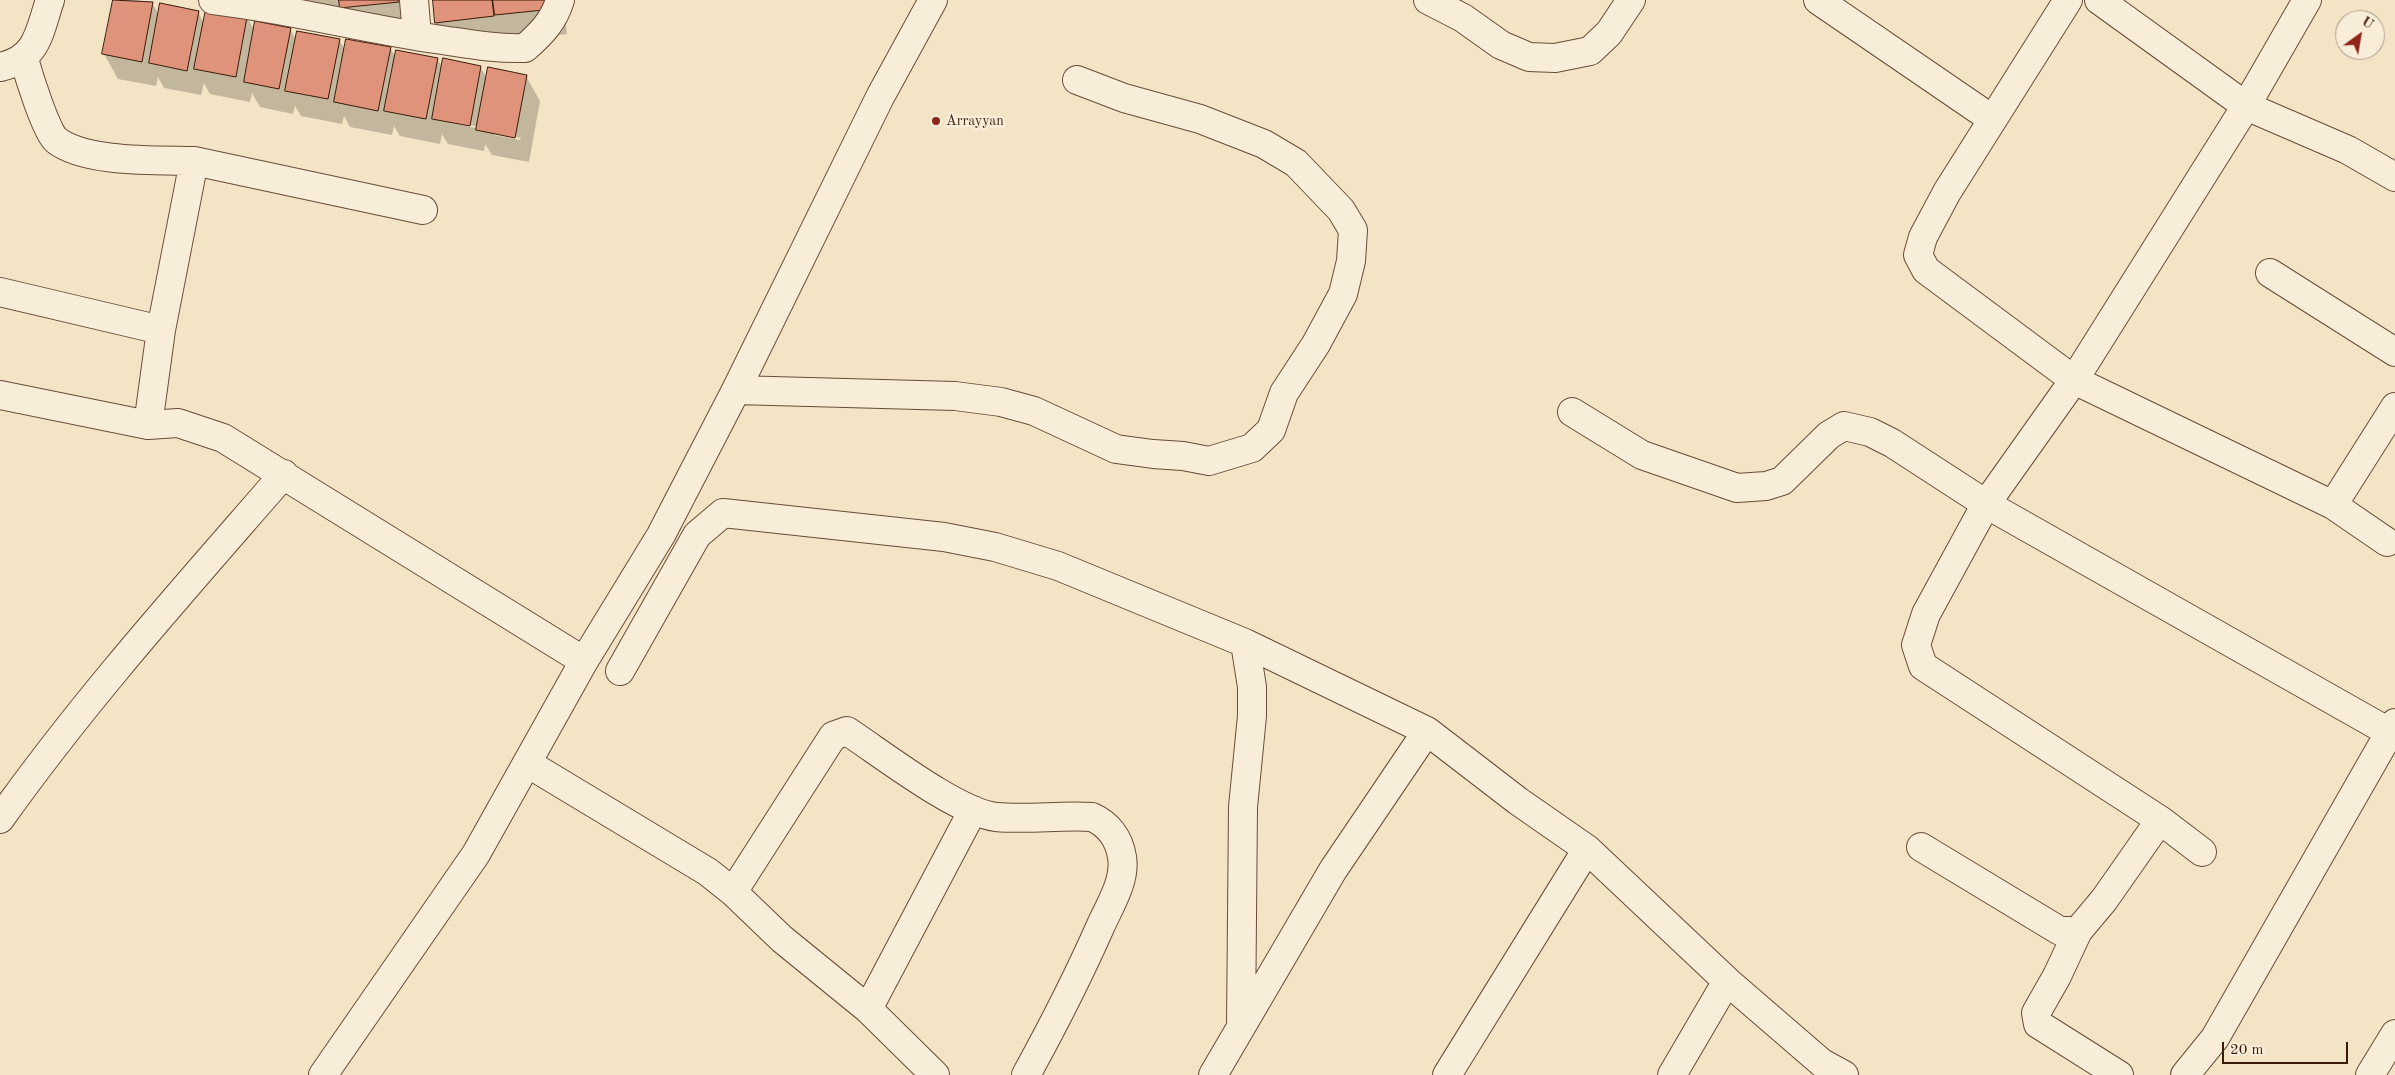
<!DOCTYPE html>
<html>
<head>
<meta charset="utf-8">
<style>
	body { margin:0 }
	#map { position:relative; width:2395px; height:1075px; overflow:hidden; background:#f3e4c5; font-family:"Old Standard TT",serif }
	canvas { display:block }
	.north { position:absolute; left:2335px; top:10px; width:50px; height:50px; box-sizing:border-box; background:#f7edd9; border:1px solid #ab9986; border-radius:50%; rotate:32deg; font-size:14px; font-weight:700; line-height:20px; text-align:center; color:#3a1b09 }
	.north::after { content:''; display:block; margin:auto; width:18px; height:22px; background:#8f2418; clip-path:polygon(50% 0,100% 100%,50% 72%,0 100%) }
	.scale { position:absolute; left:2222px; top:1042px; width:126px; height:22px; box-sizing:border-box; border:2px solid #3a1b09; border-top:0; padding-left:6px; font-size:15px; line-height:18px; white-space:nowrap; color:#3a1b09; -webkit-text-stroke:4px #f7edd9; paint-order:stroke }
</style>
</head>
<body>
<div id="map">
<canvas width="2395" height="1075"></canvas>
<div class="north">U</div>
<div class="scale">20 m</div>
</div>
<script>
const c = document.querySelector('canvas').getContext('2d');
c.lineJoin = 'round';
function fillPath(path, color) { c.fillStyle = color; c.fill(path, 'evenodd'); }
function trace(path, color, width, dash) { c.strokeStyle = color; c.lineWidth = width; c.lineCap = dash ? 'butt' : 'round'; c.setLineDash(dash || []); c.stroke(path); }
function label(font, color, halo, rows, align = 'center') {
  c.font = font + ' "Old Standard TT",serif'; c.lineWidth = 5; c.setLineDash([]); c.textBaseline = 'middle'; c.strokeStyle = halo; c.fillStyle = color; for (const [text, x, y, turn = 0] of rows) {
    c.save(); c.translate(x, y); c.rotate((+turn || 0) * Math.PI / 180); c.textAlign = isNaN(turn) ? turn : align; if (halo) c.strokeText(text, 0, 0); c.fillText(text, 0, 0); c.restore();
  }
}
fillPath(new Path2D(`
	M114 0H137L152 3 159 15 198 12 204 23 247 18 255 31 290 29 296 40H339L345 50 390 48 396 58 437 59 443 68 480 67 487 78 526 76 540 101 529 162 492 155 485 144 484 151 448 144 442 134 440 144 400 136 394 126 392 135 350 127 344 116 342 124 301 116 295 106 293 114 260 107 252 93 250 102 210 94 204 83 201 95 164 88 158 77 156 86 118 79 104 54ZM450 121 476 126V128L450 123ZM494 132 521 138 520 140 494 135Z
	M275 0H409L412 27 346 21 290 27Z
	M434 0H563L567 34 451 48 436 23Z`), '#0003');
const building = new Path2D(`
	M113 0 153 2 142 62 102 54Z
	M339 0H399V2L340 8Z
	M433 0H492L494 16 435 23Z
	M493 0H552L553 9 495 15Z
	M160 3 199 11 187 71 149 63Z
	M206 9 247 17 236 77 194 69Z
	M255 21 291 28 279 89 244 82Z
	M297 31 340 39 328 99 285 91Z
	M346 39 391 47 378 111 334 102Z
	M396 50 438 58 426 119 384 111Z
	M443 58 481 66 470 126 432 119Z
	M488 67 527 75 515 138 476 130Z`);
fillPath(building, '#df937b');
trace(building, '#3a1b09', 1);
const street = new Path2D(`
	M213 0C290 9 365 29 442 40 469 44 496 49 525 48 541 34 554 21 560 0
	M414 0 417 36
	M1428 0 1463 18 1501 45 1529 57 1555 58 1590 51 1609 33 1631 0
	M1818 0 1992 119
	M2068 0 1947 192 1923 237 1918 255 1926 270 2074 380 2333 505 2395 407
	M2099 0 2246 106 2348 150 2395 177
	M24 59C28 73 46 132 56 140 85 163 157 160 194 161
	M0 67C38 59 39 32 50 0
	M2270 273 2395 352
	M0 292 161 330
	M736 390 955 396 1001 402 1034 411 1116 449 1153 454 1183 456 1209 461 1252 448 1271 430 1284 393 1316 344 1343 294 1351 261 1353 230 1341 210 1296 163 1264 144 1200 119 1124 98 1077 80
	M0 395 148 425 178 423 223 438 584 661
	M1572 412 1642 455 1737 488 1766 486 1782 481 1829 435 1844 426 1870 432 1892 443 1986 504 2389 732
	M148 425 161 330 194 161 423 210
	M2333 505 2387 542
	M620 671 697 535 723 513 944 537 995 547 1058 566 1245 643 1427 731 1518 801 1587 849 1727 981 1822 1063 1844 1075
	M527 763 708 872 733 892 782 939 868 1009 935 1075
	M0 819C86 698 186 587 284 474
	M1921 847 2060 931H2078L2104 900 2160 820
	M2202 852 2160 820 1923 666 1916 645 1926 614 1986 504 2074 380 2246 106 2307 0
	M733 892 833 736 847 731C882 754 958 813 996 817 1028 820 1060 815 1092 817 1108 824 1119 838 1122 857 1126 880 1110 905 1101 925 1078 977 1053 1026 1026 1075
	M2078 931 2057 976 2036 1013 2038 1024 2119 1075
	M868 1009 973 810
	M1241 1027 1243 807 1252 716V687L1245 643
	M323 1075 476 854 584 661 661 535 736 390 880 97 933 0
	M1213 1075 1333 870 1427 731
	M1447 1075 1587 849
	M1672 1075 1727 981
	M2185 1075 2215 1038 2395 723
	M2370 1075 2395 1034`);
trace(street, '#684d38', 30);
trace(street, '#f7edd9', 28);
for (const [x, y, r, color] of [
	[936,121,5,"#8f2418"]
]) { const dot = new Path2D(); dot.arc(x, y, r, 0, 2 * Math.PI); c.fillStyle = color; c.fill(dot); trace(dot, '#f7edd9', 2); }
label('14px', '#3a1b09', '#f7edd9', [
	["Arrayyan",946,121]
], 'left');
</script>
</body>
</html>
